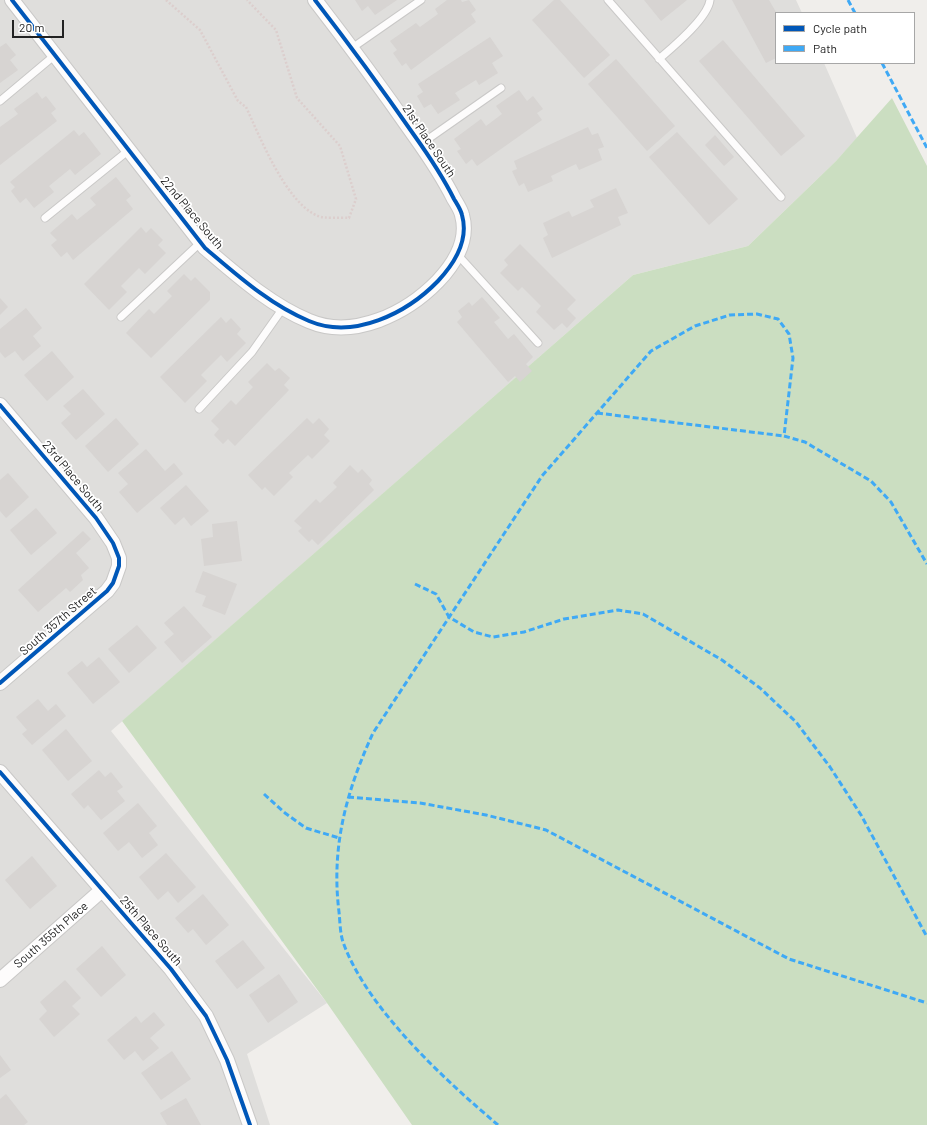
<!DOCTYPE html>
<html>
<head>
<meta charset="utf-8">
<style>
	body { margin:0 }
	#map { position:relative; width:927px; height:1125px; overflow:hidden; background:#f0eeeb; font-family:Barlow,sans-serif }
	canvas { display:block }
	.legend { position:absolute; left:775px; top:12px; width:140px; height:52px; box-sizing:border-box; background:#fff; border:1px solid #a7a7a7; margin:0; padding:5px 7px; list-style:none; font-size:12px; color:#222 }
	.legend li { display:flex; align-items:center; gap:8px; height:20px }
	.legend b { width:20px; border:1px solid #a7a7a7 }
	.scale { position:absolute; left:12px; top:20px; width:52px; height:18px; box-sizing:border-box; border:2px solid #222; border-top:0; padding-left:5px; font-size:12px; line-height:14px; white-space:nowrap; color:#222; -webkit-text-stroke:3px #fff; paint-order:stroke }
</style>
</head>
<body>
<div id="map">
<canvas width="927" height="1125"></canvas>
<ul class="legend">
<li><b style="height:5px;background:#0057b8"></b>Cycle path</li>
<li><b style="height:5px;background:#3fa9f5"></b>Path</li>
</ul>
<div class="scale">20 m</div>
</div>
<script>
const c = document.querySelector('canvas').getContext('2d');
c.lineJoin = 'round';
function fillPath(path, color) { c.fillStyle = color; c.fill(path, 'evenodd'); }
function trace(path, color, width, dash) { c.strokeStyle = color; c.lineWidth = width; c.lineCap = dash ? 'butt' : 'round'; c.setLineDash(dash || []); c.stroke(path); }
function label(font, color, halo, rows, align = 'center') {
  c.font = font + ' Barlow,sans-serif'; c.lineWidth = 3.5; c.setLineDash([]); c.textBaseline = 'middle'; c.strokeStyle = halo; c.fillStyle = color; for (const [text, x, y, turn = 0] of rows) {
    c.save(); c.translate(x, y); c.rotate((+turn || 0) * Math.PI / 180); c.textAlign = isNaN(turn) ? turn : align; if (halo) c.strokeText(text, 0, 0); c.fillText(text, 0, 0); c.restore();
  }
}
fillPath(new Path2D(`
	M0 0H796L802 13H776V63H824L857 138 836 161 748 246 633 275 111 731 327 1003 247 1054 270 1125H0Z`), '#dfdedc');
fillPath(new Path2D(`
	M892 98 927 166V1125H412L327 1003 122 721 633 275 748 246 836 161Z`), '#cbdec1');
fillPath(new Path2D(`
	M355 0H397L375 15 368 6 362 11Z
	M447 0H461L462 2 469 0 476 10 471 14 476 22 411 70 406 63 402 66 393 53 397 50 390 41 416 23 420 27 438 14 435 9Z
	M554 0H560L610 55 584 78 532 20Z
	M644 0H687L661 21Z
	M732 0H769L776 12V58L766 63Z
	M490 37 503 56 492 63 498 73 479 85 476 80 455 93 460 100 438 114 431 104 424 108 417 96 423 92 418 84Z
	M723 40 805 136 781 156 699 61Z
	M6 43 16 55 10 60 18 70 0 83V47Z
	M616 59 675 126 647 151 588 84Z
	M519 90 527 101 533 96 543 109 537 113 542 120 477 166 472 159 466 164 457 151 461 149 454 139 481 119 486 126 502 114 496 106Z
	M37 92 42 99 46 96 56 109 51 113 57 121 0 165V127L18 114 14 109Z
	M588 127 592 135 598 133 604 147 598 149 602 160 579 170 576 164 551 176 553 181 528 192 524 183 519 186 512 171 517 169 514 161Z
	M74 130 79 136 84 132 101 154 75 175 70 169 49 186 54 192 34 208 26 198 20 203 11 191 15 187 10 182Z
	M677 132 738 199 709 225 649 157Z
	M715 135 734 157 724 166 705 145Z
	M116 177 131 196 126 200 133 209 73 260 67 252 61 257 51 245 57 240 50 233 72 214 77 220 96 205 90 198Z
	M616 188 628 213 618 217 621 225 552 258 543 238 548 235 543 223 569 211 572 217 594 207 590 200Z
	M141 227 146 233 151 228 163 240 158 245 166 253 145 274 139 268 121 286 127 292 109 310 84 284Z
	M520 244 576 300 567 309 576 318 567 328 562 323 554 330 536 312 541 306 522 287 518 291 500 273 508 265 504 260Z
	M184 274 191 281 195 277 210 292V300L151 358 126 333 149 309 154 314 172 296 167 291Z
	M482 297 500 318 494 322 508 339 514 334 533 357 526 364 532 371 520 382 515 376 508 382 457 322 462 317 458 311 469 302 472 306Z
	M0 298 8 307 0 315Z
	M26 308 42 328 33 336 41 346 23 361 15 351 5 358 0 352V329Z
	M221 317 226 323 231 318 241 329 237 334 246 343 227 362 221 355 201 375 207 381 185 403 160 377Z
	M52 351 74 377 47 401 24 375Z
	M267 363 275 371 279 368 290 378 284 385 289 390 235 446 228 439 223 444 214 435 219 429 211 421 231 400 236 405 253 387 248 382Z
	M83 389 105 414 76 440 61 423 71 414 63 406Z
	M116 418 139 444 108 472 85 446Z
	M307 418 313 424 319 418 329 429 324 435 330 441 312 459 308 455 289 473 293 477 274 496 265 487 262 490 248 475Z
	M146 449 165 471 174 463 183 474 137 513 119 492 128 484 118 473Z
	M350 465 358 473 362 469 372 480 369 484 374 490 318 545 312 539 309 542 298 531 302 528 294 521 316 499 320 503 337 487 333 483Z
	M8 473 29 497 6 518 0 511V480Z
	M186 485 209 511 191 526 184 517 175 525 160 508Z
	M36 508 57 533 31 555 10 530Z
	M237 521 242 561 204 566 201 539 213 537 212 524Z
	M83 531 91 539 76 553 89 568 81 575 83 580 70 592 66 588 38 612 18 590Z
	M203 571 237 584 225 615 202 606 206 596 195 592Z
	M184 606 212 637 182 663 164 642 174 634 164 623Z
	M137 625 157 648 129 673 108 649Z
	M99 657 120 682 93 704 67 673 82 661 87 667Z
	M38 699 48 711 56 704 66 716 32 745 22 734 27 730 16 717Z
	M66 729 92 761 68 781 42 750Z
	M99 770 105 777 111 772 123 787 117 791 125 801 101 820 88 805 84 809 71 794Z
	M138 803 157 826 149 833 158 845 142 858 129 842 118 851 103 833Z
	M166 853 196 887 178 903 168 891 158 900 139 877Z
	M32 856 57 886 30 909 5 880Z
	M203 894 229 925 206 945 193 929 188 933 175 918Z
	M243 940 265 968 237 989 215 961Z
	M102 946 126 975 101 997 76 969Z
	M279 974 298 1002 268 1023 249 995Z
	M65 980 81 998 72 1006 80 1014 54 1037 39 1019 47 1011 40 1002Z
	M154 1012 165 1025 150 1038 159 1048 143 1061 135 1051 124 1060 107 1040 136 1016 141 1023Z
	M172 1051 191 1079 161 1100 141 1073Z
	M0 1055 11 1070 0 1078Z
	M6 1094 28 1122 24 1125H0V1099Z
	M186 1098 201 1125H167L160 1113Z`), '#d7d4d2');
const service = new Path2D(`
	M608 0 781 197
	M352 48 421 0
	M659 59C673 47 708 18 710 0
	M0 101 55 55
	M421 144 501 88
	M45 218 129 150
	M457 254 538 343
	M121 317 201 242
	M199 409 252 352 283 308`);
const minor = new Path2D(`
	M12 0 205 248C237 275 270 305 309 321 354 340 407 313 438 281 454 264 469 240 462 215 461 210 457 204 454 199 442 175 429 156 414 135 382 89 349 44 315 0
	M0 405 96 518 113 543 119 558V566L113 583 107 591 0 683
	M0 772 171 969 206 1016 227 1060 250 1125
	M0 980 102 890`);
trace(service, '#c9c8c7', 9);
trace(minor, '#c9c8c7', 16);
trace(new Path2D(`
	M166 0 200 30 238 101 246 107C260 137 286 203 318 216 324 219 341 217 349 218L356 199 340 146 297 98 276 30 247 0`), '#dccecd', 2.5, [2, 2]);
trace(service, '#fdfcfc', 7);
trace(minor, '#fdfcfc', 14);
trace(new Path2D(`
	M848 0 855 13
	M882 63 927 148
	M597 413 784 436
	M415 584 436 594 449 617 474 632 493 637 524 632 564 619 618 610 643 614 722 660 760 688 796 722 830 767 861 815 927 937
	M264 794 285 813 306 828 339 838
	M348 797 420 803 486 815 546 830 789 959 927 1003
	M498 1125C445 1080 367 1009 343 942 340 933 340 921 339 912 331 847 346 792 373 733L542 476 651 351 695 326 730 315 757 314 778 319 789 334 793 358 784 436 805 442 871 481 891 502 927 564`), '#3fa9f5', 3, [6, 3]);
trace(new Path2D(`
	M12 0 205 248C237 275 270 305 309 321 354 340 407 313 438 281 454 264 469 240 462 215 461 210 457 204 454 199 442 175 429 156 414 135 382 89 349 44 315 0
	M0 405 96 518 113 543 119 558V566L113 583 107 591 0 683
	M0 772 171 969 206 1016 227 1060 250 1125`), '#0057b8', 4);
label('12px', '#222', '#fff', [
	["21st Place South",429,141,56],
	["22nd Place South",192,213,50],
	["23rd Place South",73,476,50],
	["South 357th Street",58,621,-41],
	["25th Place South",151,931,49],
	["South 355th Place",51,935,-41]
]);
</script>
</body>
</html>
